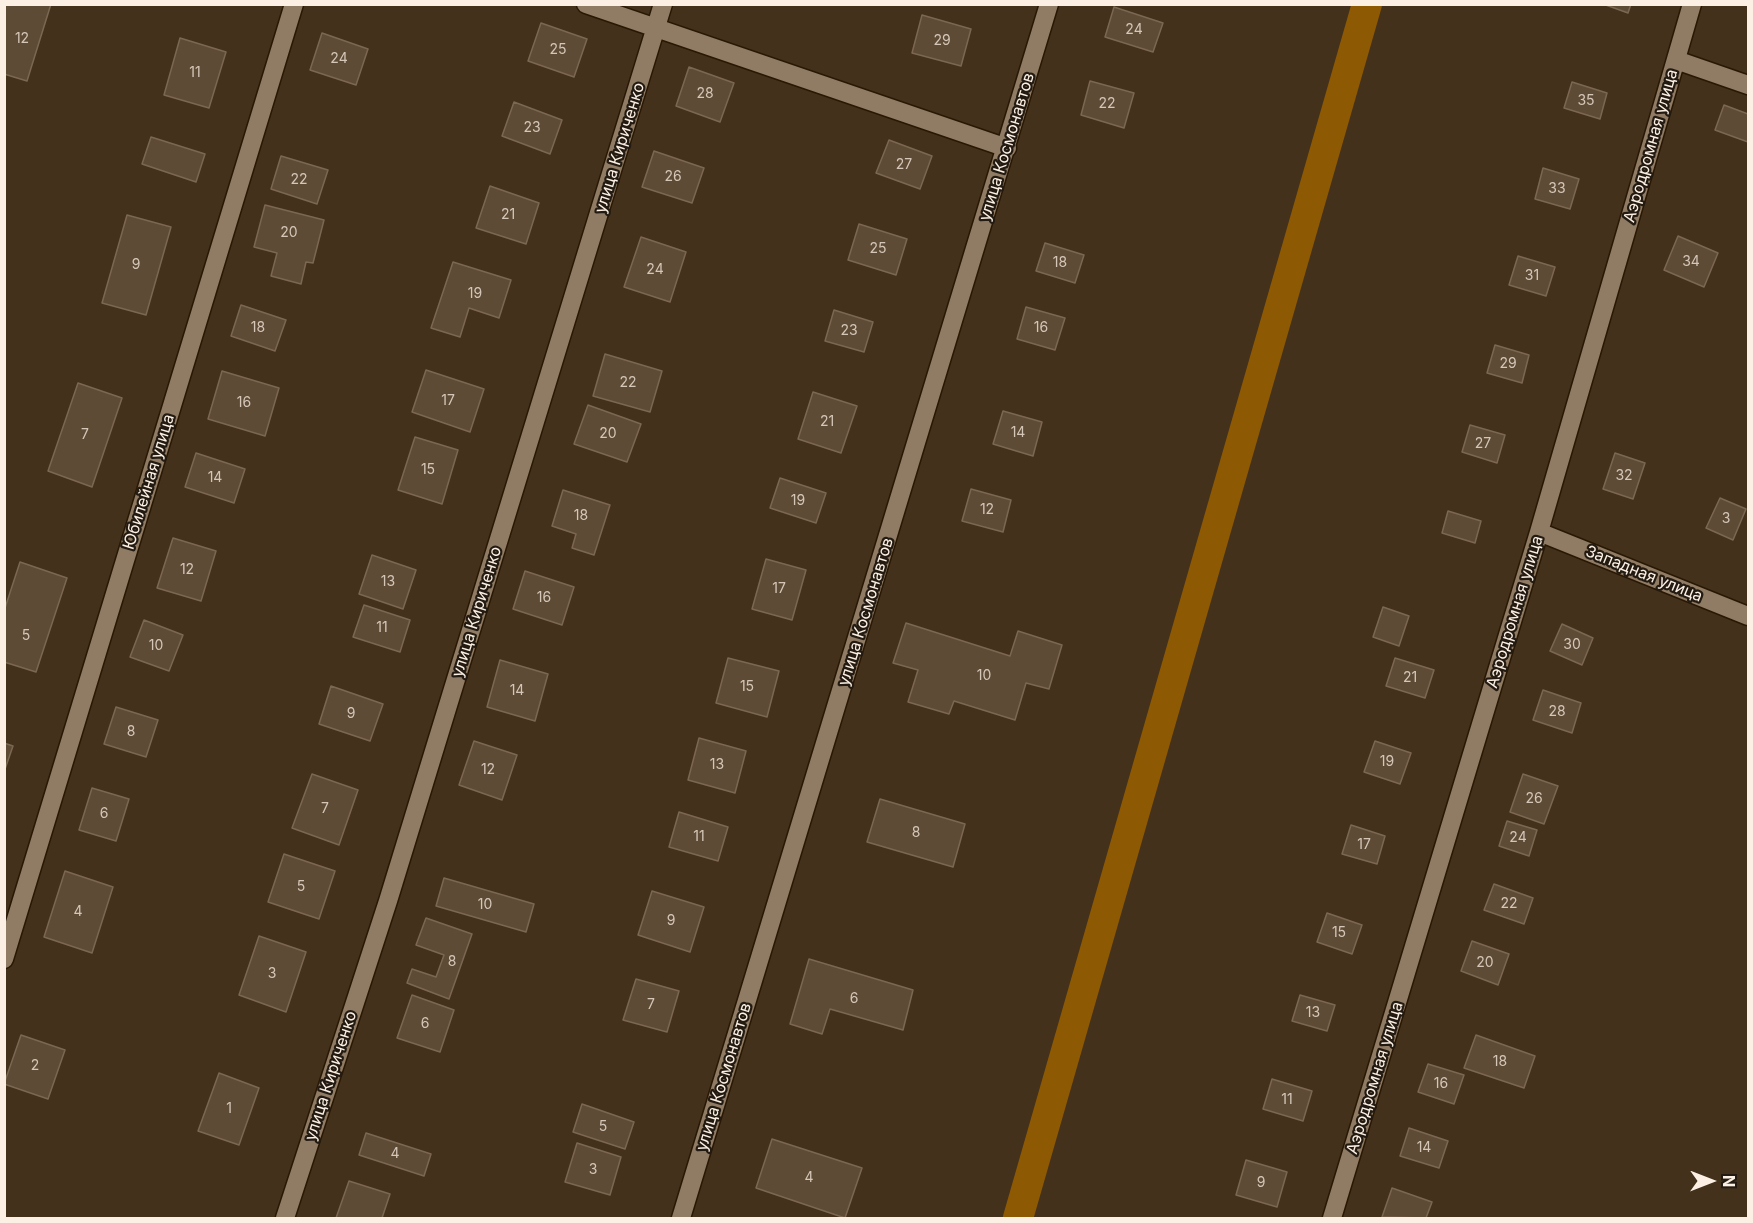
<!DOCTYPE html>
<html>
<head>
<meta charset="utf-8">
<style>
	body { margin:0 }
	#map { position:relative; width:1753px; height:1223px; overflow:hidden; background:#43311c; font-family:Inter,sans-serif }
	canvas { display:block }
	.frame { position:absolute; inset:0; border:6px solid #fcf0e4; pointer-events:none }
	.north { position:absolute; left:1681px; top:1151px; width:60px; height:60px; -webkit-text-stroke:4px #231b11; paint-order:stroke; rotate:90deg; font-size:16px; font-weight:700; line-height:24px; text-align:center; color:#fcf0e4 }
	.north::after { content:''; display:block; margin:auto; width:21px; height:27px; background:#fcf0e4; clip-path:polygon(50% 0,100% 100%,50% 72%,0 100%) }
</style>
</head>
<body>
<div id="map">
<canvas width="1753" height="1223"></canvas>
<div class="frame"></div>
<div class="north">N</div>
</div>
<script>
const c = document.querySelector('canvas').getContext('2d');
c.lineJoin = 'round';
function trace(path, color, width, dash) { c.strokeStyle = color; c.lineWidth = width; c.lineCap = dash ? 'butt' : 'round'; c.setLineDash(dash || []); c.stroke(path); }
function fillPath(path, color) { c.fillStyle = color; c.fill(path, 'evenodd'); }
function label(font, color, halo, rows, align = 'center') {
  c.font = font + ' Inter,sans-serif'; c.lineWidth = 4.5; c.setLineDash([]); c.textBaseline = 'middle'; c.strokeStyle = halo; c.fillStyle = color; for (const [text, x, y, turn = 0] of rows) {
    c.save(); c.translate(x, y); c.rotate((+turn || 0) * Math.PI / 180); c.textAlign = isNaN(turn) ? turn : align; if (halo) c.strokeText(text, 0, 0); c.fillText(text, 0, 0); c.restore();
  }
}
trace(new Path2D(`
	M1018 1218 1367 4`), '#8e5903', 30);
const building = new Path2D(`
	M4 4H51L27 81 4 74Z
	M1603 4H1631L1628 13Z
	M1114 7 1163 23 1153 52 1105 37Z
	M922 15 971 29 961 66 912 53Z
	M541 23 587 39 574 77 528 61Z
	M322 33 368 49 356 85 310 70Z
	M180 38 226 52 209 108 164 95Z
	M689 67 734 83 720 122 676 106Z
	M1090 81 1134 93 1124 128 1081 115Z
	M1572 82 1607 93 1600 119 1564 108Z
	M514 102 562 120 550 154 502 136Z
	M1724 105 1748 114V142L1715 130Z
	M151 137 205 154 196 182 142 164Z
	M889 140 932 156 920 189 876 173Z
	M654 151 704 168 692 203 642 187Z
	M281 156 328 170 317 204 271 189Z
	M1543 168 1579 179 1570 209 1535 199Z
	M490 186 539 203 526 244 476 228Z
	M265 205 324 220 313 263 306 262 301 284 271 276 277 253 254 247Z
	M127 215 171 227 146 315 102 303Z
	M859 224 907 239 896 275 848 260Z
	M1678 236 1718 253 1704 287 1664 270Z
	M641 237 686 252 670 302 624 287Z
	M1045 243 1084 255 1075 283 1036 271Z
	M1518 256 1555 267 1546 296 1509 285Z
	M453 262 511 280 499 318 469 308 460 337 431 328Z
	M241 305 286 320 275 351 231 336Z
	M1026 307 1065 318 1055 350 1017 339Z
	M834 310 873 322 864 352 825 341Z
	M1495 345 1529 355 1522 383 1487 373Z
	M605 354 662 371 650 412 593 396Z
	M426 370 484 389 470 432 412 412Z
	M222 371 279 388 265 436 208 419Z
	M78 383 122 398 92 487 48 471Z
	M813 392 857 406 841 453 798 439Z
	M588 405 641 424 627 462 574 444Z
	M1003 411 1042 422 1033 456 993 444Z
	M1470 425 1505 435 1497 463 1462 452Z
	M415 437 458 450 442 504 398 490Z
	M196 453 245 469 234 503 185 487Z
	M1615 453 1645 463 1633 499 1603 489Z
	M780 478 826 493 816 523 770 508Z
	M971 489 1011 500 1003 532 962 521Z
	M563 490 610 505 594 555 572 548 576 534 552 526Z
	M1720 498 1746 509 1733 540 1706 528Z
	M1448 511 1481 521 1475 543 1442 533Z
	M173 538 216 551 201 601 157 588Z
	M372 555 416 570 403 609 359 594Z
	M766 559 806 570 792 620 752 609Z
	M20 562 67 578 36 672 4 662V611Z
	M525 571 574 587 562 625 513 609Z
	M364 605 410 620 400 652 353 637Z
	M1383 607 1409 616 1399 646 1373 637Z
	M144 620 183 635 169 671 130 657Z
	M906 623 1010 656 1018 631 1062 645 1049 689 1026 683 1015 720 954 701 949 714 908 702 918 670 893 663Z
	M1562 624 1593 638 1582 665 1550 651Z
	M728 658 779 671 767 717 716 703Z
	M1395 658 1434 670 1425 698 1386 686Z
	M500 660 548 674 535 721 487 707Z
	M331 686 383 704 370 741 319 724Z
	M1543 690 1581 703 1572 733 1533 720Z
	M116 707 158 720 146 757 104 744Z
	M699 738 746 751 735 793 688 780Z
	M474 741 517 755 502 800 459 785Z
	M1375 741 1411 753 1400 784 1364 772Z
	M4 743 13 746 4 772Z
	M312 774 358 790 339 845 292 828Z
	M1523 774 1558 786 1544 824 1510 812Z
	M92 788 129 799 116 841 79 830Z
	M880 799 965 824 953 867 867 842Z
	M679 812 728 827 718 861 669 847Z
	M1507 821 1537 830 1529 856 1499 846Z
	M1351 825 1385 836 1377 864 1342 854Z
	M284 854 335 871 319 919 268 902Z
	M65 871 113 887 92 953 44 937Z
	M444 878 534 904 526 932 436 906Z
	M1494 884 1533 898 1524 924 1484 910Z
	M652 891 704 907 690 952 638 935Z
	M1327 913 1362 925 1352 954 1317 942Z
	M426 918 472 934 449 999 407 983 412 969 436 977 444 955 416 945Z
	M259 936 306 952 286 1012 239 995Z
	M1472 941 1509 954 1498 985 1461 971Z
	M809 959 913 990 903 1030 830 1009 822 1034 790 1024Z
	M636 979 679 991 667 1032 623 1020Z
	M412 995 454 1010 440 1052 397 1038Z
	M1300 995 1335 1005 1327 1031 1292 1021Z
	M21 1035 65 1050 48 1099 4 1084Z
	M1476 1035 1535 1056 1524 1088 1464 1068Z
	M1428 1064 1464 1075 1454 1104 1418 1092Z
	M219 1073 259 1088 239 1145 198 1131Z
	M1272 1079 1312 1091 1303 1121 1263 1109Z
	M582 1104 634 1122 625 1149 573 1132Z
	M1409 1128 1448 1141 1439 1168 1400 1156Z
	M366 1133 431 1154 424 1176 359 1155Z
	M772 1139 862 1168 845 1218 756 1188Z
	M577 1143 621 1157 610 1195 565 1182Z
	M1246 1160 1287 1172 1277 1207 1236 1195Z
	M349 1181 390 1194 382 1218H336Z
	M1392 1188 1432 1202 1426 1218 1382 1217Z`);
fillPath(building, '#5e4b36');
trace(building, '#7c6852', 1.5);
const minor = new Path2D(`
	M586 4 1007 148
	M1676 60 1748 85
	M1539 532 1748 616
	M4 959 294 4
	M285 1218 388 901 663 4
	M681 1218 1049 4
	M1332 1218 1539 532 1692 4`);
trace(minor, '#291804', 21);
trace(minor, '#907b64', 18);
label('14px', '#d4c7b8', null, [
	["24",1134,30],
	["12",22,39],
	["29",942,41],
	["25",558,50],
	["24",339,59],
	["11",195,73],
	["28",705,94],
	["35",1586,101],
	["22",1107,104],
	["23",532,128],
	["27",904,165],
	["26",673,177],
	["22",299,180],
	["33",1557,189],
	["21",508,215],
	["20",289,233],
	["25",878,249],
	["34",1691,262],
	["18",1060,263],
	["9",136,265],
	["24",655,270],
	["31",1532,276],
	["19",475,294],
	["18",258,328],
	["16",1041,328],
	["23",849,331],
	["29",1508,364],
	["22",628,383],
	["17",448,401],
	["16",244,403],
	["21",827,422],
	["14",1018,433],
	["20",608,434],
	["7",85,435],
	["27",1483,444],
	["15",428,470],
	["32",1624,476],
	["14",215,478],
	["19",798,501],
	["12",987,510],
	["18",581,516],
	["3",1726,519],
	["12",187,570],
	["13",388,582],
	["17",779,589],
	["16",544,598],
	["11",382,628],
	["5",26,636],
	["30",1572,645],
	["10",156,646],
	["10",984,676],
	["21",1410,678],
	["15",747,687],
	["14",517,691],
	["28",1557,712],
	["9",351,714],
	["8",131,732],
	["19",1387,762],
	["13",717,765],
	["12",488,770],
	["26",1534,799],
	["7",325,809],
	["6",104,814],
	["8",916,833],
	["11",699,837],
	["24",1518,838],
	["17",1364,845],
	["5",301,887],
	["22",1509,904],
	["10",485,905],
	["4",78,912],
	["9",671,921],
	["15",1339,933],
	["8",452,962],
	["20",1485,963],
	["3",272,974],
	["6",854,999],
	["7",651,1005],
	["13",1313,1013],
	["6",425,1024],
	["18",1500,1062],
	["2",35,1066],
	["16",1441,1084],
	["11",1287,1100],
	["1",229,1109],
	["5",603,1127],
	["14",1424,1148],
	["4",395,1154],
	["3",593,1170],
	["4",809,1178],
	["9",1261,1183]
]);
label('16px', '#fcf0e4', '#231b11', [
	["Аэродромная улица",1651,146,-74],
	["улица Космонавтов",1007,147,-73],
	["улица Кириченко",620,148,-73],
	["Юбилейная улица",149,482,-73],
	["Западная улица",1644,574,22],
	["улица Кириченко",477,612,-73],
	["улица Космонавтов",866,612,-73],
	["Аэродромная улица",1515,612,-73],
	["улица Кириченко",331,1076,-72],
	["улица Космонавтов",724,1077,-73],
	["Аэродромная улица",1375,1078,-73]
]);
</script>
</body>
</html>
